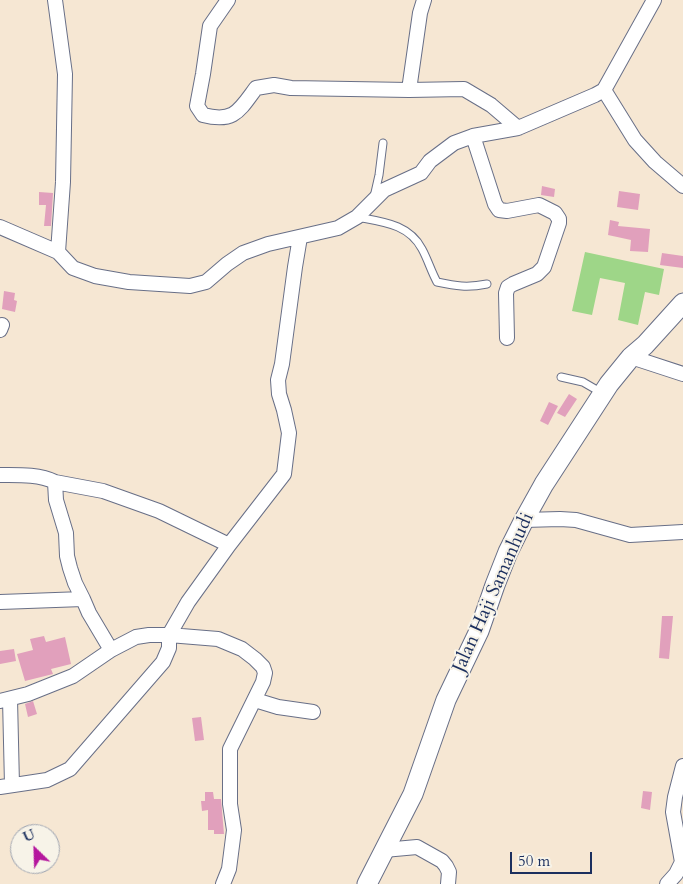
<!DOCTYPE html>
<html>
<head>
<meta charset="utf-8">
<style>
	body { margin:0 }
	#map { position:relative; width:683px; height:884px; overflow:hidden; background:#f6e7d3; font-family:Cardo,serif }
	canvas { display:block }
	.north { position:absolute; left:10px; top:824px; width:50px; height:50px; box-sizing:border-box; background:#f7f3e8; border:1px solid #9fa5b1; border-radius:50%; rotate:336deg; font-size:14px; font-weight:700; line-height:20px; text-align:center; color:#1b2f5e }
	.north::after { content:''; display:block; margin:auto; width:18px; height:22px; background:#b5179e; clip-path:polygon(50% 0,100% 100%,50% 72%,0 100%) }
	.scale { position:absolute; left:510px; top:852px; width:82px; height:22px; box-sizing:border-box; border:2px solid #1b2f5e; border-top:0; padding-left:6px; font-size:15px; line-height:18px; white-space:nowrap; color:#1b2f5e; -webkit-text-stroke:4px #f7f3e8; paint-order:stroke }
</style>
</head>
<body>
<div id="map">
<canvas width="683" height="884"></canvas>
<div class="north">U</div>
<div class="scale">50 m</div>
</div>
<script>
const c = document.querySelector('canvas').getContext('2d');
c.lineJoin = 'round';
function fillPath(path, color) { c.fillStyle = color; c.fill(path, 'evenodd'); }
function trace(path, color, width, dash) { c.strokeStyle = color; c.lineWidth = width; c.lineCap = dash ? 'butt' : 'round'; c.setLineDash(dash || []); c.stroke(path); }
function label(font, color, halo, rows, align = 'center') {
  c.font = font + ' Cardo,serif'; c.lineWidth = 4; c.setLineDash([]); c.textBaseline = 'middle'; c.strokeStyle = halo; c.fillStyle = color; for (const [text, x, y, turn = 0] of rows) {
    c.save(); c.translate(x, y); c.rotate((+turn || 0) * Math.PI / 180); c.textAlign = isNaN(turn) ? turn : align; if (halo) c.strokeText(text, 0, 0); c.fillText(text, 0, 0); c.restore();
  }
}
fillPath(new Path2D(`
	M585 252 664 269 659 295 645 292 638 325 618 320 625 283 600 278 592 315 572 311Z`), '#9ed688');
fillPath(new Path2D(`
	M542 186 555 189 554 197 541 195Z
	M619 191 640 194 638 210 617 207Z
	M39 192 53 193 51 226H44L46 205H39Z
	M610 220 619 222 618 226 650 229 648 252 630 251 631 240 608 235Z
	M662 253 683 256V268L660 265Z
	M4 291 15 293 14 300 17 301 15 312 2 309Z
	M569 394 577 399 565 417 557 413Z
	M549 402 558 406 548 425 540 421Z
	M662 616H673L669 659 659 658Z
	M44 636 46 642 65 637 71 664 51 669 53 674 25 681 17 654 33 650 30 639Z
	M14 649 16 661 0 664V651Z
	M33 701 37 714 28 717 25 704Z
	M201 717 204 740 195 741 192 718Z
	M643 791 652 792 650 810 641 808Z
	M205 792H213L214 799H221L224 834H214V830H208V810L202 811 201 801H205Z`), '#e1a0bc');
const lane = new Path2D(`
	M374 197 379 175 383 143
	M357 217C383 222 409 224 422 249 428 260 431 271 437 282 456 286 467 288 487 284
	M561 377 583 382 602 393`);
const street = new Path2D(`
	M55 0 65 74 63 182 58 252
	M228 0 210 26 203 74 197 106 203 115C234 123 239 111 256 88L274 85 291 88 409 90 420 13 424 0
	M409 90 464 89 491 105 518 128
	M604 90 635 140 655 162 683 186
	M473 136 495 204 499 210 507 211 539 205 555 213 559 219V223L544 267 537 274 513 284 508 287 506 293 507 338
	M0 227 58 252 73 268 95 276 129 282 190 286 206 282 227 264 243 253 268 244 338 228 357 217 384 190 421 173 430 161 454 143 473 136 518 128 595 95 604 90 654 0
	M0 330 2 325
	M631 357 683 374
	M0 475C18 475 39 474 55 482L56 500 66 533 67 556 70 568 75 583 83 599
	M55 482 103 491 159 511 229 545
	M524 520 560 519 576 520 630 535 683 532
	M0 602 83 599 89 613 111 650
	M10 699 12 785
	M255 700 278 707 313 712
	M0 701 28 694 73 676 111 650 136 637 149 635H169L218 639 242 649 255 659 263 667 265 673 263 682 230 749V804L234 830 229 869 223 884
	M0 787 47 780 70 769 163 662 169 648V635L188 602 229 545 284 474 289 433 284 410 279 394 278 380 282 364 295 267 300 237
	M384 850 417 847 442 861 446 866 449 872 448 884
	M667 884 676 874 682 862 673 812 675 797 683 766`);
const secondary = new Path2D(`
	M367 884 413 794 446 700 479 631 495 585 508 552 524 520 544 484 609 384 631 357 645 345 683 303`);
trace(lane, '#686f87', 9);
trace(street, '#686f87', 16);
trace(secondary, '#686f87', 21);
trace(lane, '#fff', 7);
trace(street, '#fff', 14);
trace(secondary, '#fff', 19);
label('19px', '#1b2f5e', '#f7f3e8', [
	["Jalan Haji Samanhudi",494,593,-66]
]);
</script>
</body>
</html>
